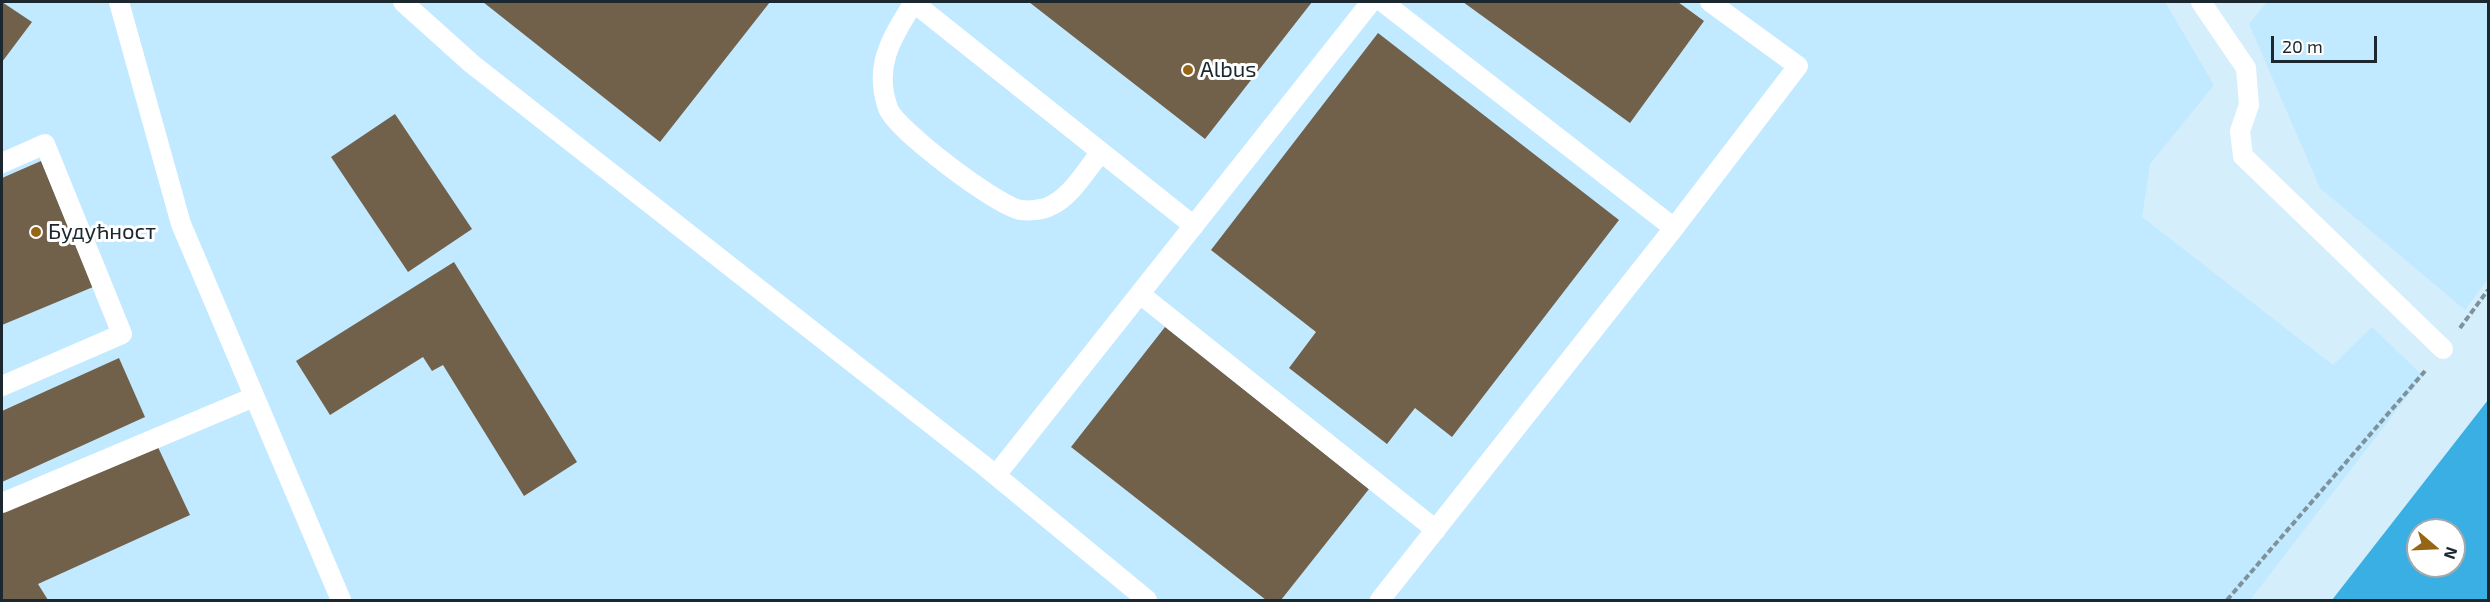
<!DOCTYPE html>
<html>
<head>
<meta charset="utf-8">
<style>
	body { margin:0 }
	#map { position:relative; width:2490px; height:602px; overflow:hidden; background:#d4eefc; font-family:"Exo 2",sans-serif }
	canvas { display:block }
	.frame { position:absolute; inset:0; border:3px solid #1c282f; pointer-events:none }
	.north { position:absolute; left:2406px; top:518px; width:60px; height:60px; box-sizing:border-box; background:#fff; border:2px solid #a4a9ac; border-radius:50%; rotate:109deg; font-size:16px; font-weight:700; line-height:24px; text-align:center; color:#1c282f }
	.north::after { content:''; display:block; margin:auto; width:21px; height:27px; background:#956616; clip-path:polygon(50% 0,100% 100%,50% 72%,0 100%) }
	.scale { position:absolute; left:2271px; top:36px; width:106px; height:27px; box-sizing:border-box; border:3px solid #1c282f; border-top:0; padding-left:8px; font-size:18px; line-height:21px; white-space:nowrap; color:#1c282f; -webkit-text-stroke:4px #fff; paint-order:stroke }
</style>
</head>
<body>
<div id="map">
<canvas width="2490" height="602"></canvas>
<div class="frame"></div>
<div class="north">N</div>
<div class="scale">20 m</div>
</div>
<script>
const c = document.querySelector('canvas').getContext('2d');
c.lineJoin = 'round';
function fillPath(path, color) { c.fillStyle = color; c.fill(path, 'evenodd'); }
function trace(path, color, width, dash) { c.strokeStyle = color; c.lineWidth = width; c.lineCap = dash ? 'butt' : 'round'; c.setLineDash(dash || []); c.stroke(path); }
function label(font, color, halo, rows, align = 'center') {
  c.font = font + ' "Exo 2",sans-serif'; c.lineWidth = 6; c.setLineDash([]); c.textBaseline = 'middle'; c.strokeStyle = halo; c.fillStyle = color; for (const [text, x, y, turn = 0] of rows) {
    c.save(); c.translate(x, y); c.rotate((+turn || 0) * Math.PI / 180); c.textAlign = isNaN(turn) ? turn : align; if (halo) c.strokeText(text, 0, 0); c.fillText(text, 0, 0); c.restore();
  }
}
fillPath(new Path2D(`
	M2 2H2165L2214 85 2150 164 2142 217 2333 365 2372 327 2423 376 2250 600H2Z
	M2267 2H2488V279L2465 310 2320 188 2249 24Z`), '#c1e9ff');
fillPath(new Path2D(`
	M2488 400V600H2332ZM2418 530H2454V566H2418Z`), '#3aafe4');
fillPath(new Path2D(`
	M2 2 32 22 2 62Z
	M483 2H770L660 142Z
	M1029 2H1312L1205 139Z
	M1463 2H1678L1704 21 1630 123Z
	M1378 33 1619 220 1452 437 1415 408 1387 444 1289 368 1316 332 1211 250Z
	M395 114 472 229 408 272 331 157Z
	M41 161 93 287 2 325V178Z
	M454 262 577 462 524 496 443 365 432 371 423 357 330 415 296 361Z
	M1165 327 1369 489 1281 600H1266L1071 447Z
	M119 358 145 417 2 482V411Z
	M156 443 190 515 38 584 48 600H2V513L65 487Z`), '#72614a');
trace(new Path2D(`
	M2460 328 2488 290
	M2227 600 2425 371`), '#7e929c', 4, [6, 3]);
trace(new Path2D(`
	M119 2 181 224 341 600
	M403 2 472 64 982 464 1147 600
	M913 2 1194 226
	M914 2C892 38 873 65 888 108 895 129 998 207 1021 210 1028 211 1041 210 1048 207 1071 198 1086 170 1101 152
	M1383 2 1674 228
	M2201 2 2246 68 2249 105 2240 131 2243 156 2443 349
	M2 163 45 144 122 334 2 386
	M1140 294 1436 530
	M996 475 1371 2
	M2 503 254 397
	M1380 600 1674 228 1798 66 1710 2`), '#fff', 20);
for (const [x, y, r, color] of [
	[1188,70,6,"#956616"],
	[36,232,6,"#956616"]
]) { const dot = new Path2D(); dot.arc(x, y, r, 0, 2 * Math.PI); c.fillStyle = color; c.fill(dot); trace(dot, '#fff', 2); }
label('22px', '#1c282f', '#fff', [
	["Albus",1200,70],
	["Будућност",48,232]
], 'left');
</script>
</body>
</html>
